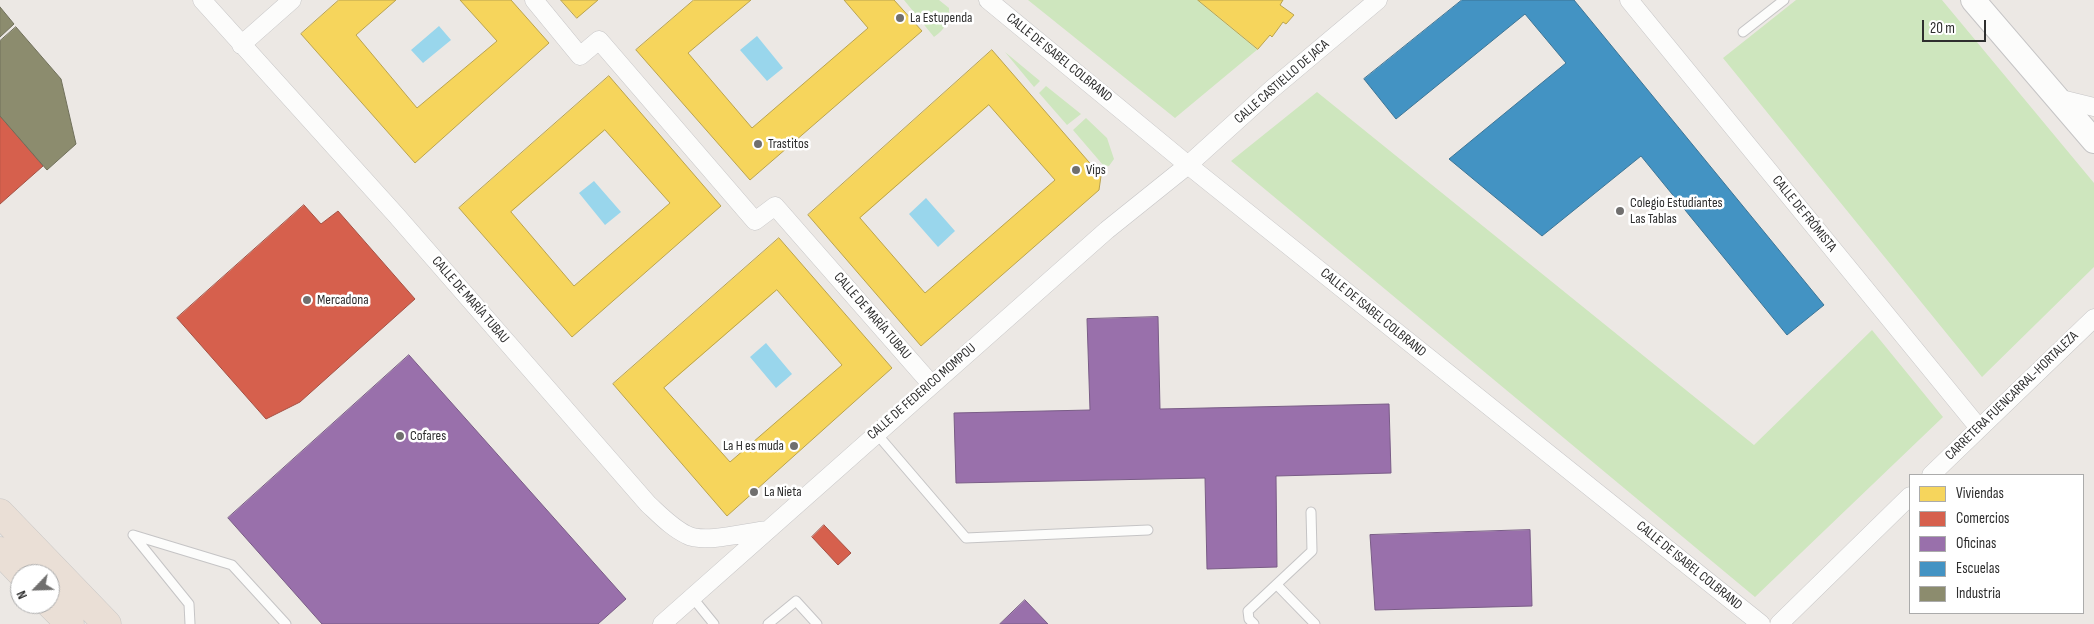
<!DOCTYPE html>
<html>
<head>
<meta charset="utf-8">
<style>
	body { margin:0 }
	#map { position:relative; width:2094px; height:624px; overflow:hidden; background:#ece8e4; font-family:"Sofia Sans Condensed",sans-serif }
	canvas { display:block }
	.legend { position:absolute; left:1909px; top:474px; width:175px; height:140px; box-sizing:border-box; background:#fff; border:1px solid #ababab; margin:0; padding:6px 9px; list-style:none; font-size:15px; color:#2e2e2e }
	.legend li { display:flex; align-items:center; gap:10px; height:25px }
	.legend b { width:25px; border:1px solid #ababab }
	.north { position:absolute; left:10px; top:564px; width:50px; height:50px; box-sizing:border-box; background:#fff; border:1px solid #ababab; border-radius:50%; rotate:246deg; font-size:14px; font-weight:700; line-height:20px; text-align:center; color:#2e2e2e }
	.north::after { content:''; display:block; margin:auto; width:18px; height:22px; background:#706f6e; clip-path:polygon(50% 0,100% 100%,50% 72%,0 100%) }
	.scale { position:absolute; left:1922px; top:20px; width:64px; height:22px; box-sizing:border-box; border:2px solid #2e2e2e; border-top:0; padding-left:6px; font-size:15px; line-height:18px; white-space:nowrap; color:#2e2e2e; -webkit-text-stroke:4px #fff; paint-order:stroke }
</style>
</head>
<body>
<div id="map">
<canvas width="2094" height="624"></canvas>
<ul class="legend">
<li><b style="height:14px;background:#f6d55c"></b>Viviendas</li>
<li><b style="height:14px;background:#d6604d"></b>Comercios</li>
<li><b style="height:14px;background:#9970ab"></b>Oficinas</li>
<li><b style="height:14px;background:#4393c3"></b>Escuelas</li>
<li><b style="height:14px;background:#8c8c6e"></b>Industria</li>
</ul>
<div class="north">N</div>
<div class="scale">20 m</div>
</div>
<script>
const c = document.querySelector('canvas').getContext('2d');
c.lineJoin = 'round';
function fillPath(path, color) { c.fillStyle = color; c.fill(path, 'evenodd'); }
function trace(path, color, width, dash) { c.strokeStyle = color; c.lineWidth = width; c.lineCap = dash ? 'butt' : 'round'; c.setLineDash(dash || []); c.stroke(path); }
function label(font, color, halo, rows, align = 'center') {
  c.font = font + ' "Sofia Sans Condensed",sans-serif'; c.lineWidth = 5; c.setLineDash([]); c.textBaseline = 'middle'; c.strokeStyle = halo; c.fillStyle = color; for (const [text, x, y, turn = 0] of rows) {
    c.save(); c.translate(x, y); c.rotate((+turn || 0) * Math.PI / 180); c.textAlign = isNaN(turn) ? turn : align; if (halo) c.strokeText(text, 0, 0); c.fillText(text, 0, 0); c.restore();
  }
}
fillPath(new Path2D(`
	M904 0H939L949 8C950 21 945 29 934 37Z
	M1028 0H1198L1258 49 1175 118Z
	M1796 0H1942L2094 183V267L1982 377 1723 58Z
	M1005 52 1040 81 1034 87Z
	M1046 86 1081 114 1067 125 1039 93Z
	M1317 92 1754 445 1872 330 1943 417 1755 597 1231 161Z
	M1086 118 1107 138 1114 159 1109 166 1103 165 1073 130Z`), '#cee6be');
fillPath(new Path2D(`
	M439 26 451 40 423 63 411 50Z
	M757 36 783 68 767 81 740 50Z
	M594 181 621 212 605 225 579 193Z
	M926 198 955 231 938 247 909 214Z
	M766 343 792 374 776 388 750 357Z`), '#99d6ec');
const homes = new Path2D(`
	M339 0H396L356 35 417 108 497 41 460 0H511L549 43 415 163 301 34Z
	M561 0H598L577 18Z
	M694 0H751L688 53 752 128 868 28 844 0H894L922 31 750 180 636 50Z
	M1198 0H1283L1280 5 1294 15 1286 24 1283 22 1272 37 1270 35 1258 49Z
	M992 50 1101 176 1099 190 921 346 808 215ZM989 105 1055 180 925 293 860 218Z
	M609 76 721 206 572 337 459 208ZM605 130 670 203 574 286 511 212Z
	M779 238 892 368 727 516 613 384ZM777 290 842 365 730 462 664 388Z`);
fillPath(homes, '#f6d55c');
trace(homes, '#baa34e', 1);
const shops = new Path2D(`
	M0 116 43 166 0 204Z
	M304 205 321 224 338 211 415 299 300 402 266 419 177 318Z
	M824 525 851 553 838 565 812 537Z`);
fillPath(shops, '#d6604d');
trace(shops, '#a45144', 1);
const offices = new Path2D(`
	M1158 317 1160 409 1389 404 1391 473 1276 476 1277 567 1207 569 1205 478 956 483 954 413 1090 410 1087 319Z
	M409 355 626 599 598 624H322L228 518Z
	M1530 530 1532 606 1375 610 1370 535Z
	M1025 600 1048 624H1000Z`);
fillPath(offices, '#9970ab');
trace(offices, '#795c86', 1);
const schools = new Path2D(`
	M1462 0H1574L1824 305 1787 335 1641 156 1542 236 1449 159 1566 63 1525 14 1396 119 1364 79Z`);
fillPath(schools, '#4393c3');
trace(schools, '#3d7596', 1);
const industry = new Path2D(`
	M0 7 14 24 0 37Z
	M16 27 61 79 76 144 47 170 0 116V41Z`);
fillPath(industry, '#8c8c6e');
trace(industry, '#70705b', 1);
const lane = new Path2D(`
	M1743 32 1784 0
	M876 433 966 538 1148 530
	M133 535 232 565 286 624
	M134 536 189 604 190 624
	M1277 585 1315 624
	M692 597 714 624
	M768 624 796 601 817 624
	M1254 624 1249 619 1248 611 1312 551 1311 512`);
const street = new Path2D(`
	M202 0 396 215 648 504C660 515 672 528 687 535 704 544 748 532 767 530
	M534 0 580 56 599 40 755 221 775 206 931 384
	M988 0 1188 165 1761 624
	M1629 0 1979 428
	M241 45 292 0
	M2057 98 2094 107
	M1931 475 2094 318
	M662 624 1107 230 1188 165 1272 89 1378 0
	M1779 624 1910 496`);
const secondary = new Path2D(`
	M1973 0 2094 141`);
const highway = new Path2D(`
	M0 513 107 624
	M0 551 22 574
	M50 604 70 624`);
trace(lane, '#c5c4c5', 11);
trace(street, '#c5c4c5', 19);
trace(secondary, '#c5c4c5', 26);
trace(highway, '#c6c5c4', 29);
trace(lane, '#fcfcfb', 9);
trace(street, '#fcfcfb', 18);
trace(secondary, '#fcfcfb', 24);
trace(highway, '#eadfd6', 28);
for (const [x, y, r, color] of [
	[900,18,5,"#706f6e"],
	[758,144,5,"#706f6e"],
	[1076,170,5,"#706f6e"],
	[1620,211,5,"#706f6e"],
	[307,300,5,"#706f6e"],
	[400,436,5,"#706f6e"],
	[794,446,5,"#706f6e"],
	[754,492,5,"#706f6e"]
]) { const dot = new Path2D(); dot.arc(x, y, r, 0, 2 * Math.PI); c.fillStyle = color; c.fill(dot); trace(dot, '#fff', 2); }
label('14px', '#2e2e2e', '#fff', [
	["La Estupenda",910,18],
	["Trastitos",768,144],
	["Vips",1086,170],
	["Colegio Estudiantes",1630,203],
	["Las Tablas",1630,219],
	["Mercadona",317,300],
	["Cofares",410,436],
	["La H es muda",784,446,"right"],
	["La Nieta",764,492]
], 'left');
label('14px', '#2e2e2e', '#fff', [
	["CALLE DE ISABEL COLBRAND",1059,58,39],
	["CALLE CASTIELLO DE JACA",1282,82,-41],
	["CALLE DE FRÓMISTA",1804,214,51],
	["CALLE DE MARÍA TUBAU",470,300,49],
	["CALLE DE ISABEL COLBRAND",1373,313,39],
	["CALLE DE MARÍA TUBAU",872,316,49],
	["CALLE DE FEDERICO MOMPOU",922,392,-41],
	["CARRETERA FUENCARRAL-HORTALEZA",2012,396,-44],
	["CALLE DE ISABEL COLBRAND",1689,566,39]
]);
</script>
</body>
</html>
